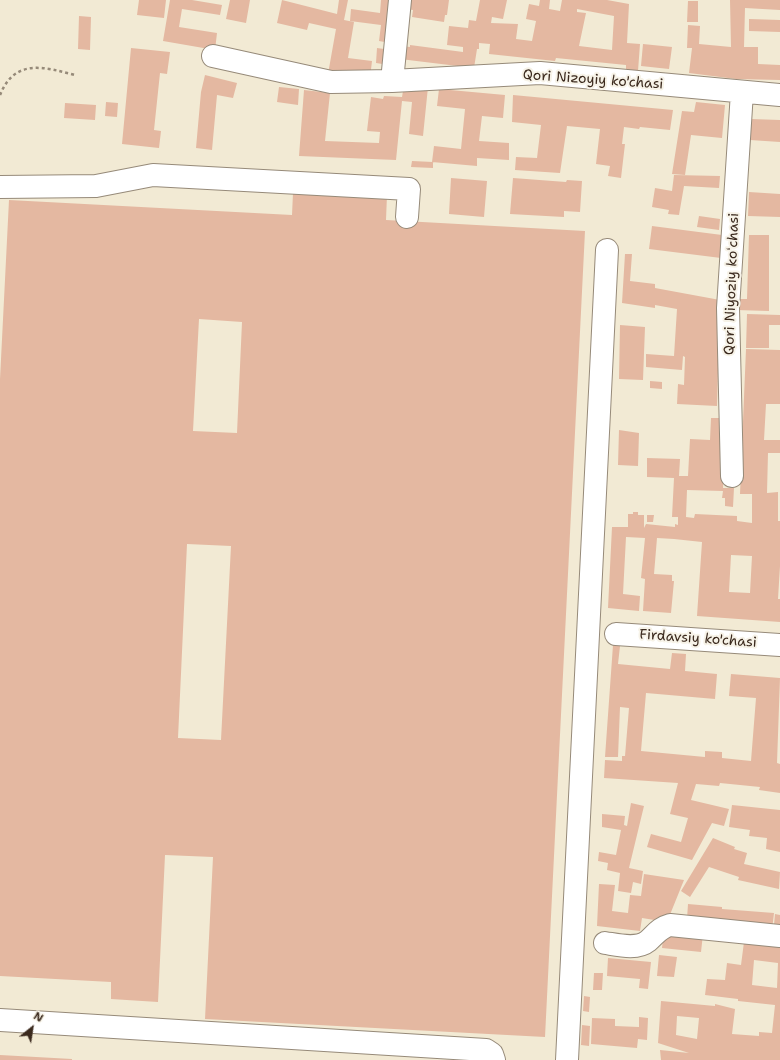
<!DOCTYPE html>
<html>
<head>
<meta charset="utf-8">
<style>
	body { margin:0 }
	#map { position:relative; width:780px; height:1060px; overflow:hidden; background:#f2ead4; font-family:"Shantell Sans",sans-serif }
	canvas { display:block }
	.north { position:absolute; left:12px; top:1008px; width:40px; height:40px; -webkit-text-stroke:3px #f7f3e8; paint-order:stroke; rotate:30deg; font-size:11px; font-weight:700; line-height:16px; text-align:center; color:#3b2a1e }
	.north::after { content:''; display:block; margin:auto; width:14px; height:18px; background:#3b2a1e; clip-path:polygon(50% 0,100% 100%,50% 72%,0 100%) }
</style>
</head>
<body>
<div id="map">
<canvas width="780" height="1060"></canvas>
<div class="north">N</div>
</div>
<script>
const c = document.querySelector('canvas').getContext('2d');
c.lineJoin = 'round';
function fillPath(path, color) { c.fillStyle = color; c.fill(path, 'evenodd'); }
function trace(path, color, width, dash) { c.strokeStyle = color; c.lineWidth = width; c.lineCap = dash ? 'butt' : 'round'; c.setLineDash(dash || []); c.stroke(path); }
function label(font, color, halo, rows, align = 'center') {
  c.font = font + ' "Shantell Sans",sans-serif'; c.lineWidth = 4; c.setLineDash([]); c.textBaseline = 'middle'; c.strokeStyle = halo; c.fillStyle = color; for (const [text, x, y, turn = 0] of rows) {
    c.save(); c.translate(x, y); c.rotate((+turn || 0) * Math.PI / 180); c.textAlign = isNaN(turn) ? turn : align; if (halo) c.strokeText(text, 0, 0); c.fillText(text, 0, 0); c.restore();
  }
}
fillPath(new Path2D(`
	M139 0H166L164 18 137 15Z
	M170 0H192L222 5 220 15 182 9 179 27 217 33 215 50 163 41Z
	M230 0H250L246 23 226 19Z
	M282 0 337 14 339 0H348L344 20 354 22 348 58 372 61 370 78 328 74 336 29 309 23 307 30 277 23Z
	M381 0H394L390 43 379 41 381 25 350 21 351 9 380 13Z
	M408 0H449L447 15H445L444 22 412 17 413 10 407 9Z
	M480 0H507L503 19 492 17 491 23 518 24 516 39 532 41 536 21 526 19 529 4 539 6 540 0H550L549 9 560 11 562 0H607L629 4 627 43 640 44 638 71 626 70V65L556 58 555 61 489 54 490 44 479 43V49H477L474 68 400 59 402 46 410 47V45L463 52V47L447 45 449 26 468 28 469 20 476 21ZM577 9 614 16 612 50 579 46 586 13 577 12Z
	M730 0H780V10L745 8 744 47H758V64L780 65V80L736 79 689 73 692 48H687L688 25 700 26 699 44 731 47Z
	M688 1H698V22H687Z
	M79 16 91 17 90 50 78 49Z
	M749 19 780 20V32L749 31Z
	M643 44 672 47 669 69 641 66Z
	M131 48 170 52 167 74 160 73 154 130 161 131 159 148 122 144Z
	M377 48 391 50 389 65 376 63Z
	M205 75 237 83 233 98 217 95 212 150 196 148 201 92Z
	M404 85 428 87 423 136 409 134 412 102 402 101 396 160 299 156 304 90 330 93 325 141 379 143 380 132 367 131 371 97 383 99 384 96 402 97Z
	M279 87 299 89 298 105 277 102Z
	M439 89 505 95 503 118 482 116 479 141 509 143V160L477 158V166L432 162 434 146 461 149 465 109 437 106Z
	M513 95 673 110 670 130 640 127 639 129 624 127 622 144H625L621 178 608 176 610 166 596 164 600 129 567 126 560 173 515 170 516 157 537 158 541 125 512 122Z
	M106 102 118 103 117 117 105 116Z
	M696 102 725 105 722 138 691 135 685 175 672 174 682 111 694 112Z
	M65 103 96 105 95 120 64 118Z
	M751 119 780 120V142L750 140Z
	M412 161 433 162V168L411 167Z
	M674 175 720 176 719 188 684 186 679 215 668 214 669 210 652 207 655 188 672 191Z
	M451 178 487 181 484 217 449 214Z
	M513 178 566 182 567 180 582 181 580 212 564 211V217L510 214Z
	M749 192 780 194V217L748 216Z
	M293 193 387 195 386 220 585 231 545 1037 205 1019 213 857 165 855 158 1002 111 999V982L0 976V379L9 200 292 215ZM199 319 242 322 237 433 193 431ZM187 544 231 546 221 740 178 738Z
	M699 216 720 219 719 230 697 227Z
	M652 226 722 235 721 258 649 249Z
	M749 235H769V311L736 310V299H747Z
	M625 254H632L630 281 655 284V288L720 300 717 406 677 404 678 384 684 385 685 357 683 356 682 370 646 367V354L674 356 677 309 655 305V308L622 303Z
	M747 314 780 315V325H769V348H746Z
	M620 325 645 327 643 380 619 379Z
	M746 349 780 350V404H766L764 440H780V453H768L767 493 778 492V521H780V566L778 599H780V622L697 616 702 542 674 539 657 538 654 574 672 575V581H674L671 613 643 611 645 579 641 578 645 538 626 537 623 594 640 596 639 611 608 608 612 527H628V514H633V512H638V515H644V528L646 524 675 527V524L678 525V517H672L674 478 647 477V458L680 459 679 476H688L690 439 710 440 711 418H725L723 488H734L733 507 725 506V498H722L723 491 687 490 686 517 694 518 695 514 737 516V521L752 523V494H740ZM731 555 752 556 750 593 729 592Z
	M650 381 662 382V389L650 388Z
	M619 430 639 433 638 466 618 465Z
	M647 515H654L653 522H647Z
	M613 645 620 646 618 664 670 669 672 653 686 654 685 671 717 674 715 699 646 693 641 751 705 757V751L722 752V758L751 761 756 698 729 696 731 674 780 678 777 763 780 764V793L759 790 760 787 720 783 719 786 696 784 691 800 729 809 724 826 712 823 692 860 647 847 651 834 681 842 688 818 670 814 678 783 604 778 605 760 622 761V756H625L629 708 620 707 618 757H605Z
	M631 803 644 806 629 868 643 871 641 884 633 882 631 893 618 891 620 873 607 870 608 863 598 861 599 852 616 855 621 830 602 827V814L625 816 624 825 627 826Z
	M732 805 780 810V852L766 849 767 838 749 836 750 830 729 827Z
	M713 838 735 847 734 849 747 853 744 864 780 872 779 889 738 880 739 877 709 867 690 897 681 891Z
	M644 874 684 880 667 922 642 918 640 931 597 926 599 884 615 885 612 911 628 913 630 895 641 896Z
	M688 904 722 907V909L774 913 772 930 687 919Z
	M775 914 780 915V925H774Z
	M664 930 703 934 701 952 662 948Z
	M744 942 780 946V1060H661L660 1050 689 1053 658 1043 661 1001 715 1006V1004L735 1009 732 1034 759 1036V1032L772 1033 775 1005 738 1001V999L705 995 707 979 725 980 727 963 741 965ZM754 960 778 963 777 988 752 985ZM677 1016 699 1018 697 1039 676 1035Z
	M659 955 677 957 674 977 657 976Z
	M608 958 651 962 648 989 639 988 640 979 607 976Z
	M594 973H603L602 990H593Z
	M584 996 590 997 589 1012 583 1011Z
	M639 1017 648 1018 647 1040 638 1039 637 1048 591 1044 592 1018 615 1019V1026L639 1027Z
	M582 1025 590 1026 589 1046 581 1045Z
	M0 1055 72 1059V1060H0Z`), '#e4b8a1');
const minor = new Path2D(`
	M400 0 392 81 540 73 780 95
	M213 56 331 82 392 81
	M0 187 96 186 153 175 409 189 407 217
	M732 476 728 308 742 92
	M616 634 780 645
	M605 943C618 945 637 950 648 941 656 934 659 928 670 925L780 936
	M0 1020 486 1050 492 1054 494 1060
	M567 1060 607 250`);
trace(minor, '#968a79', 24);
trace(new Path2D(`
	M0 95C15 58 44 67 75 75`), '#968a79', 2.5, [3, 3]);
trace(minor, '#fff', 22);
label('14px', '#3b2a1e', '#f7f3e8', [
	["Qori Nizoyiy ko'chasi",593,80,4],
	["Qori Niyoziy koʻchasi",732,284,-88],
	["Firdavsiy ko'chasi",698,639,4]
]);
</script>
</body>
</html>
